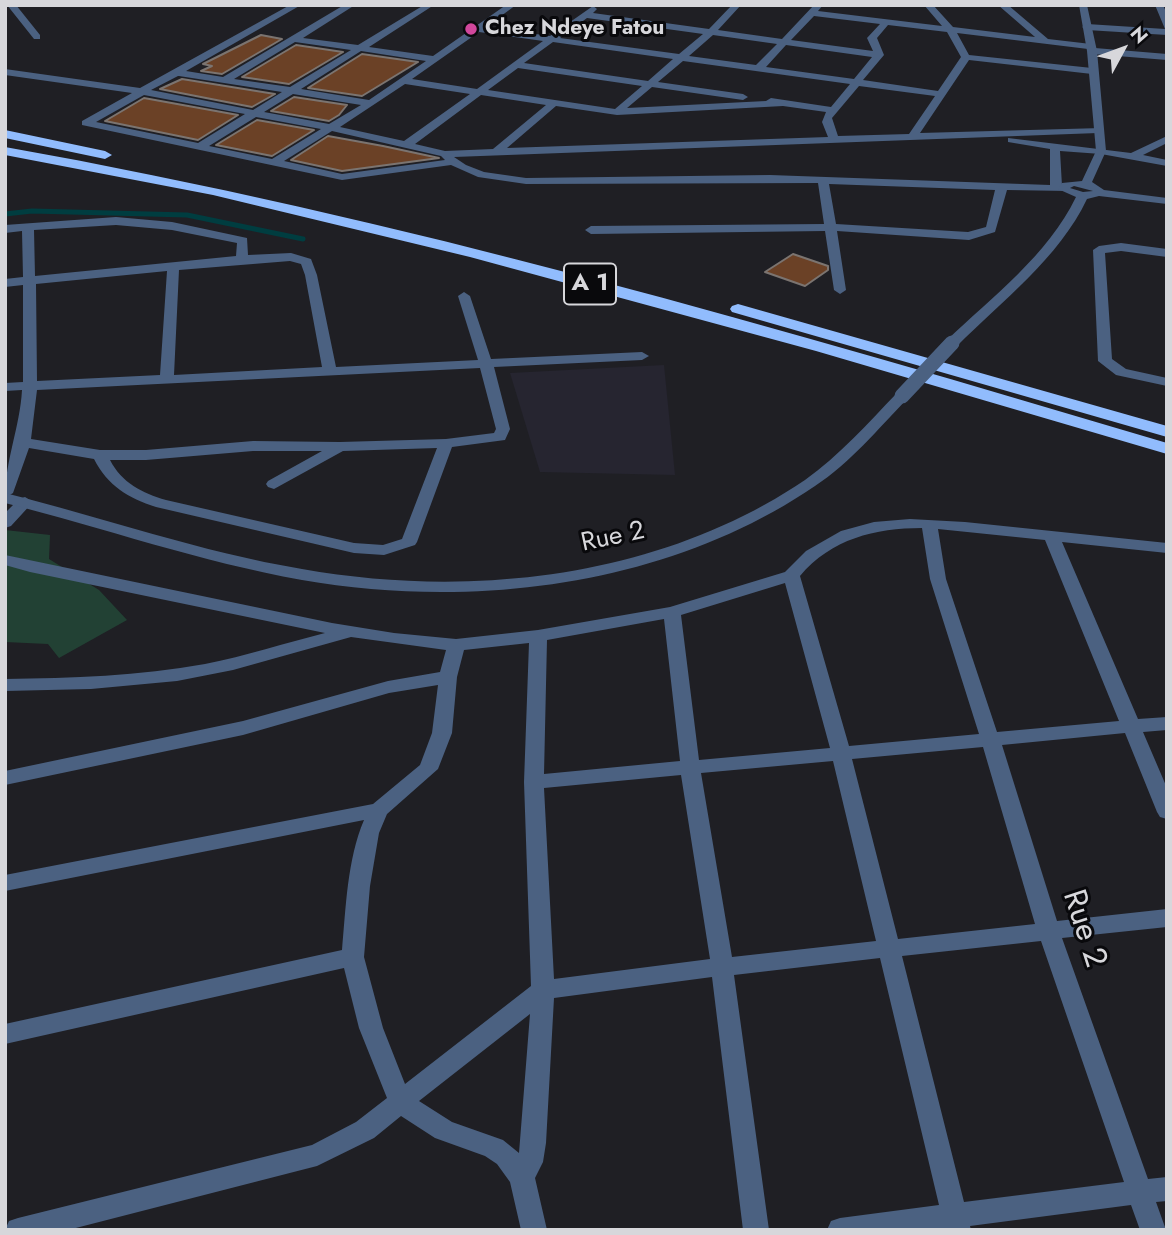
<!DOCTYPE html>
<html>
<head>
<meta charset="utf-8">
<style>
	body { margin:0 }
	#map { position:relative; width:1172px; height:1235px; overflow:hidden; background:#1f1f24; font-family:Jost,sans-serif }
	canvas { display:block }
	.frame { position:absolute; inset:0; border:7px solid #d7d7db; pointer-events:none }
	.north { position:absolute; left:1088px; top:14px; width:70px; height:70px; -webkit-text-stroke:5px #09090c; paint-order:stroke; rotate:49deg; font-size:19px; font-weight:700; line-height:28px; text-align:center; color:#d7d7db }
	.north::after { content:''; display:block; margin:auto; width:24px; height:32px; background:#d7d7db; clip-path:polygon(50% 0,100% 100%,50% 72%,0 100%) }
</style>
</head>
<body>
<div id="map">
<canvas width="1172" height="1235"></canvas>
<div class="frame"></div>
<div class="north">N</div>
</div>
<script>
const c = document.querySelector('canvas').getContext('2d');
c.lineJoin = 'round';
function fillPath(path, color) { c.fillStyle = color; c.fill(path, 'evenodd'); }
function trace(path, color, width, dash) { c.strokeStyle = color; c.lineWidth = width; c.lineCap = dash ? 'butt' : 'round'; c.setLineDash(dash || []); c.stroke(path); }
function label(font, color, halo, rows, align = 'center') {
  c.font = font + ' Jost,sans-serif'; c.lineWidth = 6; c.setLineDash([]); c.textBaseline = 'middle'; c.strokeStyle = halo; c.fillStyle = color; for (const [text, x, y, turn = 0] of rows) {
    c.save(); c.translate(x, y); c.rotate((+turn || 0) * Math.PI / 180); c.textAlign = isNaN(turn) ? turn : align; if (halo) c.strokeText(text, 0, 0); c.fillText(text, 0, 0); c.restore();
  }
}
fillPath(new Path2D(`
	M664 365 675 475 540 472 510 373Z`), '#262530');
fillPath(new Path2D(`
	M5 530 50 535 49 559 99 590 127 620 59 658 48 644 5 642Z`), '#224134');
trace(new Path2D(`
	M5 214 32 211 187 215 303 239`), '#003d40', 5);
const building = new Path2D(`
	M261 35 282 39 222 74 201 71 212 66 203 64Z
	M296 45 343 52 289 84 242 77Z
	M362 54 418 62 362 96 308 88Z
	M182 79 275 94 252 107 160 89Z
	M294 97 347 105 339 115 329 121 271 111Z
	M144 98 238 115 198 140 105 121Z
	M257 120 314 130 272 156 216 145Z
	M328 136 383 146 439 158 342 171 291 160Z
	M793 254 828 266V270L805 286 765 272Z`);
fillPath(building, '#6b4126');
trace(building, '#7b7470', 2);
fillPath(new Path2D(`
	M7 5H16L40 35V39H34Z
	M290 5H301L186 71 223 77 344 5H355L303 38 358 45 424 5H434L369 47 433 56 506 5H516L486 27 550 36 593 6 597 9 593 13 709 29 732 5H741L718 30 782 39 814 5H823L818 11 942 26 924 5H933L953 27 1035 37 998 5H1008L1048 39 1091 44 1095 48 1167 54V60L1092 54 1088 49 957 33 969 55 1092 68 1097 71 1092 74 969 60 920 133 1102 128V132L1098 133 454 157 466 165 484 172 526 178 770 175 1050 185V149L1008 142V138L1131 153 1167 136V143L1143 155 1167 160V166L1101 154 1060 151 1062 186 1068 187V191L1007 190 995 232 969 240 837 231 846 290 840 294 834 290 825 231 591 234 585 230 591 226 824 224 818 183 526 184 478 177 451 165 342 180 82 125V121L132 93 5 75V69L140 88ZM814 16 880 24 867 38 873 51 791 40ZM587 18 703 34 679 54 560 38ZM888 25 947 32 961 57 938 91 863 80 884 55 877 38ZM479 32 543 41 477 89 412 79ZM713 35 777 44 756 65 689 56ZM295 42 351 50 290 87 234 79ZM553 42 673 59 648 81 524 63ZM786 45 872 57 854 79 766 67ZM361 51 426 61 369 100 301 89ZM683 61 850 84 831 107 771 98 766 101 627 108 652 87 743 100 748 97 743 94 658 82ZM518 68 642 86 615 109 488 90ZM178 76H179L282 92 253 110 151 90ZM405 84 470 94 404 141 340 127ZM859 86 935 96 909 134 838 136 832 118ZM293 94 361 105 329 124 264 112ZM144 95 245 114 198 143 96 122ZM481 95 546 105 493 149 445 151 415 144ZM556 106 617 115 783 106 826 112 822 122 828 137 507 148ZM256 117 321 129 272 159 209 146ZM332 131 441 156 445 160 342 174 284 161ZM829 184 995 190 986 227 968 232 836 224Z
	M1155 5H1163L1167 14V35L1087 30 1082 27 1087 24 1165 29Z
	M116 217 172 222 247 238 248 255 291 253 311 259 317 275 336 367 478 360 458 296 464 292 470 296 491 359 642 352 649 356 642 360 494 367 510 429 505 440 452 447 417 542 415 545 384 555 354 553 156 507C128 498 108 486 94 459L29 448 13 493 5 498C5 461 20 427 22 390L5 391V383L23 382V285L5 287V279L23 277 22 231 5 233V225ZM116 225 172 230 237 243 236 256 35 276 34 230ZM290 261 301 264 305 275 322 367 174 375 179 270ZM167 271 160 375 37 381 36 284ZM480 368 496 429 494 433 446 439 340 442 253 441 146 450H100L31 439 37 390ZM437 448 402 539 383 545 354 543 166 500C142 493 122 483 110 460H146L253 451H322L268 481 266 484 268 487 274 489 343 451Z
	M1121 243 1167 249V257L1121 251 1105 253 1112 359 1126 369 1167 378V386L1116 375 1098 361 1093 250 1099 246Z
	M25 497 33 502 11 526 5 528V513L19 499Z
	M910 519 965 522 1167 543V553L1062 542 1138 719 1167 717V730L1143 732 1167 788V819L1160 817 1157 812 1125 733 1002 745 1057 921 1167 909V927L1062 938 1148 1179 1167 1177V1201L1156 1202 1166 1230H1140L1131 1205 970 1226 971 1230H827L831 1221 840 1218 939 1205 880 958 734 975 769 1230H743L712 977 554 998 546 1143 543 1162 535 1178 547 1230H521L510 1182 497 1164 485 1156 435 1138 401 1116 374 1138 317 1166 68 1230H5L9 1221 18 1218 312 1145 356 1122 387 1098 359 1028 344 968 5 1044V1024L342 950C346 908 347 860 364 820L5 891V875L373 804 420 765 432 733 438 685 389 693 243 735 5 785V771L243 721 388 681 440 672 446 650 351 637 233 670 177 681 91 689 5 691V679C72 678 139 676 205 664 246 656 285 643 325 633L30 572 5 565V555L332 623 394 633 456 639 538 630 670 607 785 572 806 551 841 531 874 522ZM922 528 930 579 979 734 849 746 800 576C831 539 875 528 922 528ZM938 529 1045 540 1119 721 997 732 946 579ZM785 583 830 748 699 760 681 615ZM664 619 680 761 544 774 547 640ZM529 643 524 782 531 986 405 1084 383 1028 364 957 370 886 379 833 387 814 438 769 452 733 457 677 464 650ZM983 747 1035 924 898 939 852 759ZM833 761 876 941 732 957 701 773ZM681 775 710 959 554 979 544 788ZM1041 941 1124 1182 964 1202 902 956ZM530 1014 519 1153 503 1140 452 1122 419 1101Z`), '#4b6181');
fillPath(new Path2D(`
	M1079 5H1087L1097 51 1106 151 1092 182 1104 190 1167 198V204L1099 196 1087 199C1059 258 1002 301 957 346H947V340C992 297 1048 255 1076 197L1058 189 1062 183 1082 181 1096 151 1087 51ZM1074 186 1093 191 1083 192 1070 188Z
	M902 392 909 396 907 399C878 429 850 463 815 486 668 586 474 610 302 580 201 562 104 528 5 503V493C104 518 201 552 302 569 471 599 660 578 805 480 839 456 868 423 897 393Z`), '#4b6181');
fillPath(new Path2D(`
	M5 130 105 151 112 155 105 159 5 138Z
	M5 147C399 217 784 329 1167 443V454L816 351 470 257 213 195 5 155Z
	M738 304 1167 426V437L732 312 730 309 732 306Z`), '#91bcfd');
trace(new Path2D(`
	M902 396 952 343`), '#4b6181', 15);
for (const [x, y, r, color] of [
	[471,29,7,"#d1479c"]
]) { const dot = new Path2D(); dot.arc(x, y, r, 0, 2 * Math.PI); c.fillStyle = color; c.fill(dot); trace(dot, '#09090c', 2.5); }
label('bold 21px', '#d7d7db', '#09090c', [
	["Chez Ndeye Fatou",485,29]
], 'left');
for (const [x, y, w] of [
	[590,284,52]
]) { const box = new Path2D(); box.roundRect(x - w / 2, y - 20.5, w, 41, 5); c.fillStyle = '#09090c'; c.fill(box); trace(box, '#d7d7db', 2); }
label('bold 24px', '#d7d7db', null, [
	["A 1",590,284]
]);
label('26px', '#d7d7db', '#09090c', [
	["Rue 2",613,538,-12]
]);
label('32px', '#d7d7db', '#09090c', [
	["Rue 2",1083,929,72]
]);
</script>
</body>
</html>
